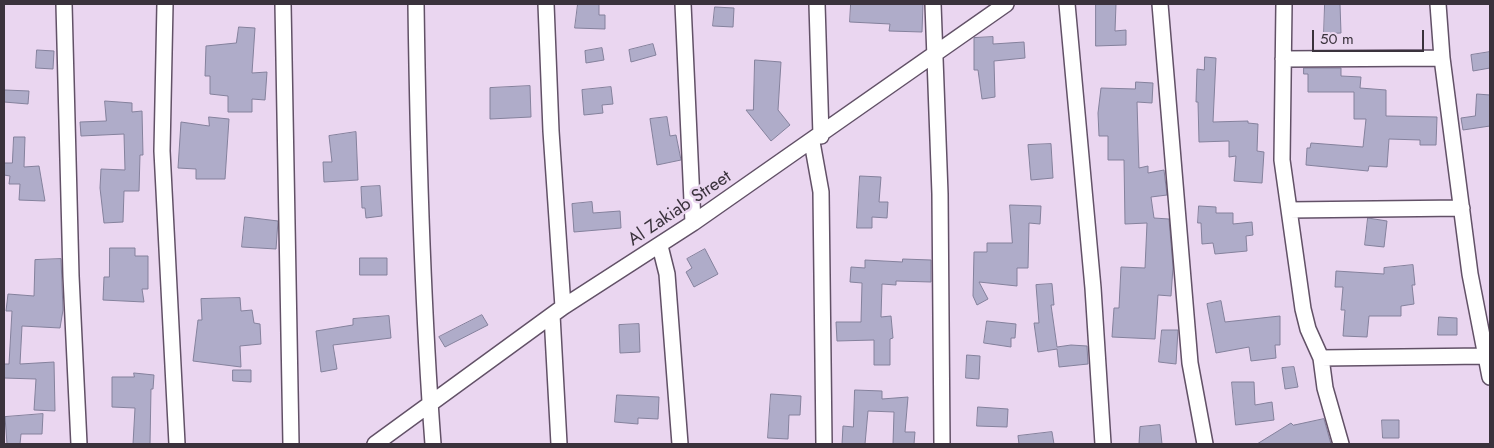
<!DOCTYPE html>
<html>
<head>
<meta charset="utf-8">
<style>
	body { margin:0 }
	#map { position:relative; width:1494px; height:448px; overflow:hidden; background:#ead6f0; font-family:Jost,sans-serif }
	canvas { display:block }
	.frame { position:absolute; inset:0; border:5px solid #3a323c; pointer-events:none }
	.scale { position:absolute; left:1312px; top:30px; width:112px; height:22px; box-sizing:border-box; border:2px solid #3a323c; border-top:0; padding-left:6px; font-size:15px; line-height:18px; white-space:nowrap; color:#3a323c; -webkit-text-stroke:4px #ead6f0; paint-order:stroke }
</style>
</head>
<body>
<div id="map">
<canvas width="1494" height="448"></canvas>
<div class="frame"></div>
<div class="scale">50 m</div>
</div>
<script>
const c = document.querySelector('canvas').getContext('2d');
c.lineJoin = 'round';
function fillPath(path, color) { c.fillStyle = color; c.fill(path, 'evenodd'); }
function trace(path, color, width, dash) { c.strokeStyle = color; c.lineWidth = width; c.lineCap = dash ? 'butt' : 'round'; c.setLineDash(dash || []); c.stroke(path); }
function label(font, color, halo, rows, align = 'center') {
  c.font = font + ' Jost,sans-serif'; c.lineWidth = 5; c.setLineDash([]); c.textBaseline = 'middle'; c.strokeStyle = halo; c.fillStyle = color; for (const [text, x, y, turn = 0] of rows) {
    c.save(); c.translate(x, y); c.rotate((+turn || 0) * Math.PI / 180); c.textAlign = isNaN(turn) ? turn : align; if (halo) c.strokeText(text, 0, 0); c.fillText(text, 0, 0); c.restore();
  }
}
const building = new Path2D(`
	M578 4H599V15H605V29L575 28Z
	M851 4H923L922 32 889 31 890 24 850 22Z
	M1096 4H1116L1115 31 1126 30V45L1096 46Z
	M1325 4H1340L1341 33 1324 34Z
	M715 7 734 8 733 27 713 26Z
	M239 27 255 28 252 73 267 72 265 100 252 99V112H228V96L210 94V76H205L206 46 236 43Z
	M993 37V44L1024 42 1025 58 994 61 995 97 982 99 978 70H974V38Z
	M653 44 656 55 631 62 629 50Z
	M602 48 604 60 586 63 585 51Z
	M37 50 54 51 53 69 36 68Z
	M1490 52V68L1473 71 1471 55Z
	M1205 57 1216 58 1213 122 1248 121V123L1258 124 1257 151 1264 152 1262 183 1234 181 1236 156 1229 157V141L1199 142 1198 102H1196L1197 69 1204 70Z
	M755 60 781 62 778 110 790 125 771 141 746 110H753Z
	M1304 68H1341V76L1361 77 1360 88 1386 90V116L1437 117 1436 145H1420V140L1389 139 1387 167 1369 166 1368 171 1306 165 1307 148H1310L1311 143 1363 147 1366 119H1354V92H1308V74H1304Z
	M1136 82 1153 83 1152 103 1137 102 1139 168 1148 166V173L1164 170 1167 195 1151 197 1154 218 1169 219 1173 267 1171 296 1158 295 1155 339 1112 337 1114 308H1119L1121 267 1145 268 1147 223 1125 224 1124 160H1108V136H1099L1098 113 1101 88 1135 89Z
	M530 86 531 117 490 119V88Z
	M611 87 613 104 602 105 603 113 584 115 582 90Z
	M5 90 29 91 28 104 4 102Z
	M1477 94 1490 95V126L1463 130 1461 118 1475 116Z
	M105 101 132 103V112L142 111 143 155H140L139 191H124L123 222 104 223 100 188 101 169 125 170 124 134 81 136 80 122 106 121Z
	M209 117 229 119 225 179H196V169L178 168 181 122 209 126Z
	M667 117 670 136 676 135 681 160 657 165 650 119Z
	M356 132 358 180 324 182 323 162H332L329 136Z
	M14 137H25L24 167 39 166 45 201 19 200 20 184H9L10 176 4 175V163H12Z
	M1051 144 1053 178 1031 180 1028 145Z
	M860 176 881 177 879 202H888L887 218 872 217V228H857Z
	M380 186 382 216 366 218 365 208H362L361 187Z
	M592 202 593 213 620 211 621 228 574 232 572 204Z
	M1010 205 1041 206 1040 224 1029 223 1028 268H1017V286L979 282 988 299 977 305 973 296 974 252H987V243H1012Z
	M1199 206 1216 207V213H1233V224L1252 222 1253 235 1246 236 1247 251 1215 254 1213 243 1202 244 1201 223H1198Z
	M245 217 278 221 276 249 242 247Z
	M1368 218 1387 221 1384 247 1365 245Z
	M110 248H135V256H148V289H142L144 302 103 300 104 277H109Z
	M705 249 718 274 694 287 686 272 692 268 687 259Z
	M360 258H387V275H360Z
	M61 259 63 310 60 328 22 326 20 364 54 362 55 411 34 410 36 379 4 378V364H9L12 311H6L8 294 34 296 35 260Z
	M903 259 931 260V282L896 281V285L882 284 881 317 891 316 893 338 890 339V365H874V340L837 341 836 322H861L862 283 850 282 851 267 865 268V260L902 262Z
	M1413 265 1415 285H1412L1414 304 1401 306V316H1369L1367 337 1343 336 1345 310H1341L1343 287H1335L1336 271 1384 274V268Z
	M1052 284 1054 305H1051L1057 347 1071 345 1087 346 1088 364 1059 367 1057 349 1038 352 1034 323H1039L1036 285Z
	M240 298 241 311 252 310 254 323 260 324 261 344 240 346 241 367 193 361 198 320H202L201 299Z
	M1221 301 1225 322 1280 316V345H1275L1276 358 1251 361 1249 347 1216 353 1207 304Z
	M482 315 488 325 445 347 439 337Z
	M389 316 391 338 333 345 337 369 321 372 316 331 353 325V319Z
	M1439 317 1457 318V335H1438Z
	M987 321 1016 324 1015 338H1011V347L984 343Z
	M639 324 640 352 620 353 619 325Z
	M1162 330H1178L1176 364 1159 362Z
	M967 355 980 356 979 379 966 378Z
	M1294 367 1298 387 1285 389 1282 368Z
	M233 370H251V382L233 381Z
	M134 373 154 375 153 389H151L150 444H133L135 408 112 407V377H134Z
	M1232 382H1254L1255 405 1272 402 1274 420 1236 425Z
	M855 390 882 391V399L908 397 905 432H915L914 444H893L894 412 868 411 865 444H842L843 426 853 427Z
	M771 394 801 396 800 415H789L788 439 768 438Z
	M617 395 659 397 658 419 638 418V424L615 422Z
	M978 407 1008 409 1007 427 977 426Z
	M43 414 42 434H21L20 444H7L5 417Z
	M1324 419 1331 444H1257L1291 423 1293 425Z
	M1382 420H1399V438H1383Z
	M1160 425 1162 444H1139L1140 427Z
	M1052 432 1054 444H1019L1018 436Z`);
fillPath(building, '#afacc9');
trace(building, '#84819c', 1);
const minor = new Path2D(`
	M64 4 71 276 79 444
	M165 4 162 151 177 444
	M283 4 291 444
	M416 4C418 151 422 298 433 444
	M546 4 551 131 563 307
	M683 4 693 223
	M817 4 821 136
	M933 4 940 194 942 444
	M1067 4 1093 288 1103 444
	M1160 4 1190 363 1205 444
	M1284 4 1282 160 1303 309 1308 329 1321 358 1325 388 1341 444
	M1438 4 1442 58 1470 274 1490 377
	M1283 59 1442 58
	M812 142 821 192 824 444
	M1289 210 1462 208
	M660 246 667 274 680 444
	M552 315 559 444
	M1321 358 1485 356
	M375 444 563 307 693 223 1006 4`);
trace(minor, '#625167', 18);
trace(minor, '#fff', 15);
label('18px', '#3a323c', '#ead6f0', [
	["Al Zakiab Street",680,209,-34]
]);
</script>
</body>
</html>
